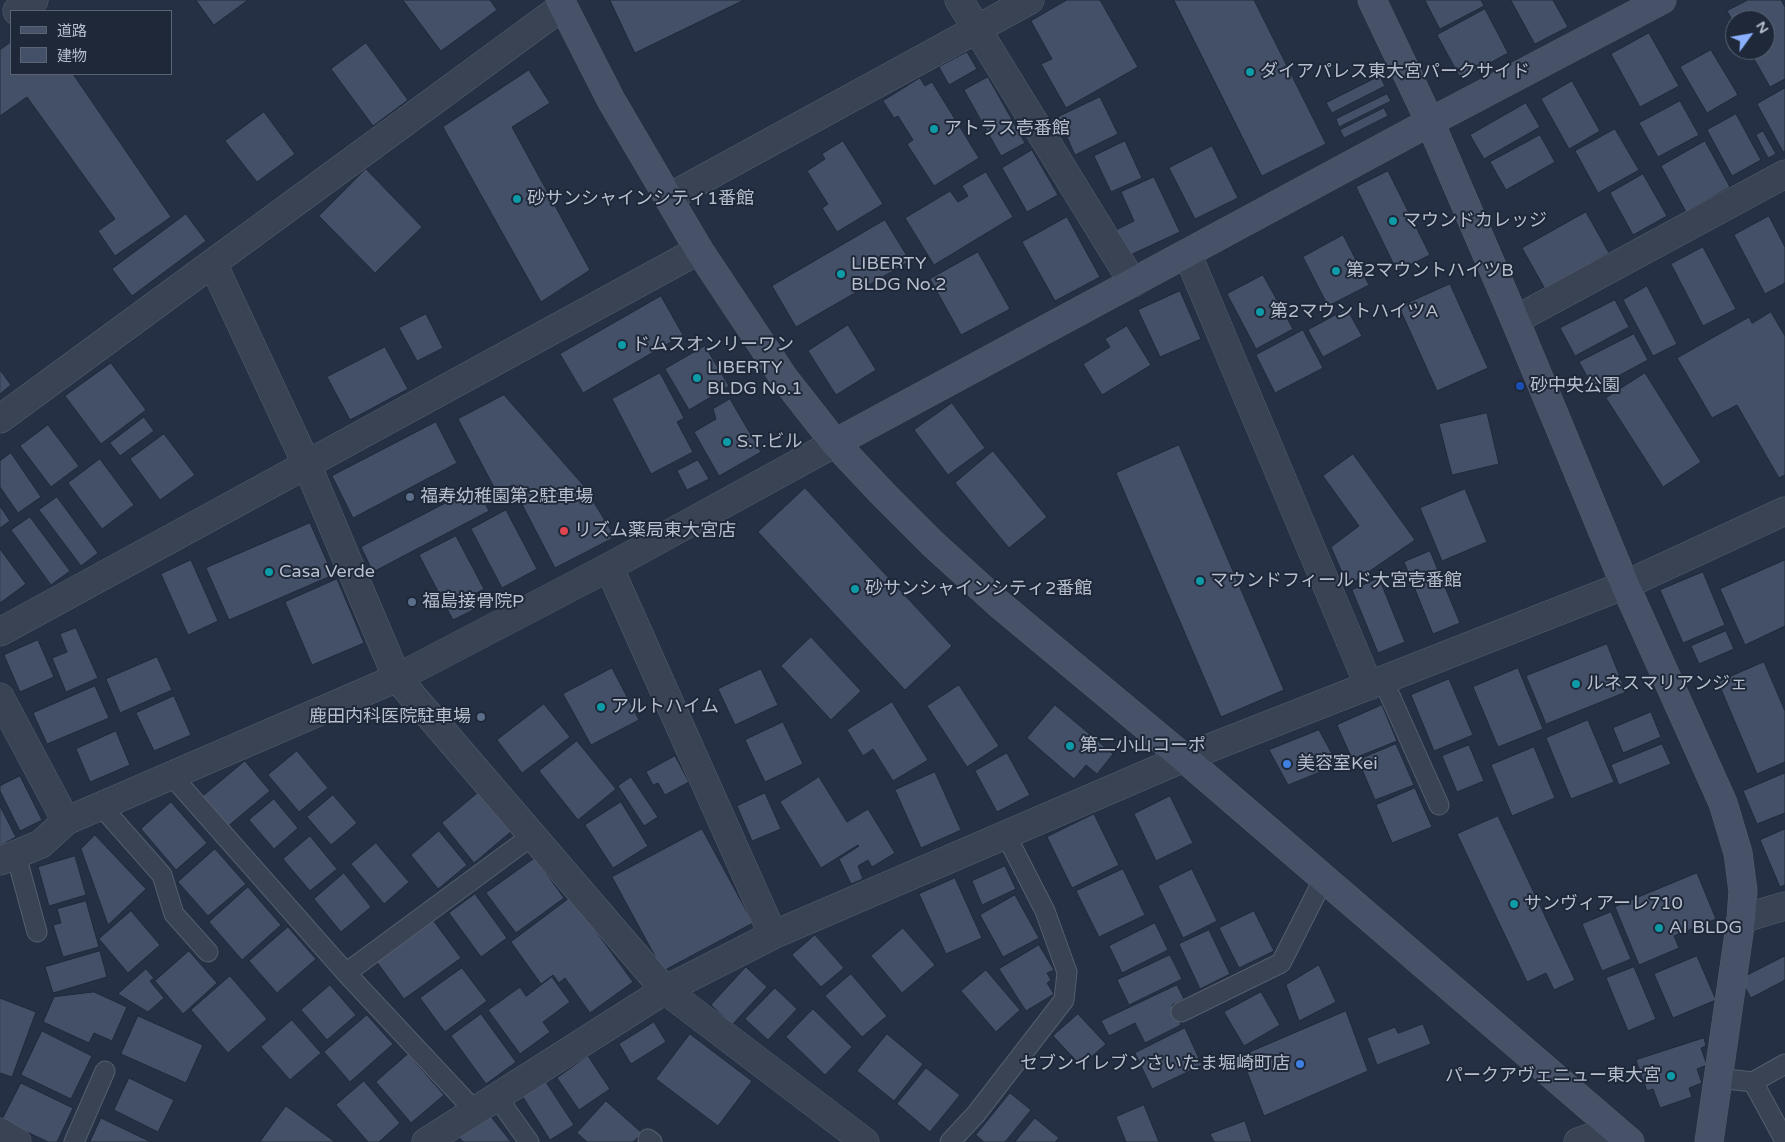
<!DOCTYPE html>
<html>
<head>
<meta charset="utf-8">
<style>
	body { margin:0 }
	#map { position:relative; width:1785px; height:1142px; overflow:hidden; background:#253045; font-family:"Varela Round","Noto Sans JP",sans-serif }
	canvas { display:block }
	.legend { position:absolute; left:10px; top:10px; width:162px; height:65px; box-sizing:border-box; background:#1e2839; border:1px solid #5b6474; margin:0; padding:6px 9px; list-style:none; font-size:15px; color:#b7becd }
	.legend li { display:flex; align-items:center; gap:10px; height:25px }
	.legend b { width:25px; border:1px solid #5b6474 }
	.north { position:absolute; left:1725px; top:10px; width:50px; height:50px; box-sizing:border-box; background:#1e2839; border:1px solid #5b6474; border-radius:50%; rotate:58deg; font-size:14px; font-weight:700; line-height:20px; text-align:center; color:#b7becd }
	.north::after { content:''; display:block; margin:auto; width:18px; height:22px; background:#8bb0ff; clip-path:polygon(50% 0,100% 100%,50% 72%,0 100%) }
</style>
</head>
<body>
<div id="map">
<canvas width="1785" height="1142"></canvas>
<ul class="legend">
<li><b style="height:6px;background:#475167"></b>道路</li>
<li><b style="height:14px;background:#445067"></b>建物</li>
</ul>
<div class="north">N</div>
</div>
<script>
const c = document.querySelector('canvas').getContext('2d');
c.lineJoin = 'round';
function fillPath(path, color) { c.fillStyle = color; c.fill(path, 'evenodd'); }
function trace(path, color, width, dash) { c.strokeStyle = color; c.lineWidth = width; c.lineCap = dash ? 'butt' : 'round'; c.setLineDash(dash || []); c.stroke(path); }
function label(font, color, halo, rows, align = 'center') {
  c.font = font + ' "Varela Round","Noto Sans JP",sans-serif'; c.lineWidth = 4; c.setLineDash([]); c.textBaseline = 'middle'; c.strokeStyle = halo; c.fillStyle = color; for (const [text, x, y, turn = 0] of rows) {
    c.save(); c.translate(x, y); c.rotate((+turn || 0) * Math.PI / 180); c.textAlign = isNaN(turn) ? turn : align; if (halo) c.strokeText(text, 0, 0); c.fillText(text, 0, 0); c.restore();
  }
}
const building = new Path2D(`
	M196 0H248L214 25Z
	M403 0H490L497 10 441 51Z
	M610 0H744L635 53Z
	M1067 0H1100L1138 67 1066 108 1041 64 1052 59 1031 21Z
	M1174 0H1254L1326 144 1262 176Z
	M1425 0H1481L1484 6 1440 29Z
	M1511 0H1553L1568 27 1535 44Z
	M1748 0H1781L1785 7V79L1770 87 1749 50H1765V20H1735V25L1727 11Z
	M1485 9 1508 53 1461 79 1437 35Z
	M1649 33 1679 86 1640 107 1611 54Z
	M11 42V74H73L171 217 115 256 98 231 115 219 27 97 0 116V50Z
	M366 43 408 100 373 126 331 69Z
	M1711 50 1738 95 1707 113 1680 67Z
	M967 52 977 69 949 85 939 67Z
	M529 70 550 103 512 127 590 270 541 302 443 127Z
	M1380 76 1385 86 1332 113 1326 103Z
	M988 77 1025 143 1001 156 964 90Z
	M920 78 925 86 932 82 979 158 934 186 907 144 913 140 898 116 894 118 883 101Z
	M1572 81 1600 131 1569 149 1541 99Z
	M1785 88V151L1783 152 1757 104Z
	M1387 94 1391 101 1339 127 1336 119Z
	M1100 97 1118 134 1075 155 1058 117Z
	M1680 101 1699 135 1658 157 1639 123Z
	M1526 103 1540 127 1484 159 1470 135Z
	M1384 108 1388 116 1344 138 1340 130Z
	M264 112 295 154 257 182 225 141Z
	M1736 114 1761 160 1732 176 1707 130Z
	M1615 129 1639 170 1598 193 1575 151Z
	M1763 131 1776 154 1768 158 1756 135Z
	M1540 135 1555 162 1506 190 1490 162Z
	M843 141 883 204 837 232 822 208 828 204 807 171 825 159 822 154Z
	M1125 141 1142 178 1111 192 1094 156Z
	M1705 141 1730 187 1686 212 1661 166Z
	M1212 146 1238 198 1195 219 1169 168Z
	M1032 150 1058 195 1027 212 1002 168Z
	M366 169 422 227 375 273 319 216Z
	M1388 171 1430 255 1397 271 1356 187Z
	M986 172 1013 217 934 265 905 218 950 191 958 202 968 196 962 186Z
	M1643 174 1667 216 1633 235 1610 193Z
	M1154 177 1180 232 1128 256 1116 230 1134 221 1121 192Z
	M1586 212 1609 253 1545 289 1522 248Z
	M186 214 206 241 132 296 112 269Z
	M1769 216 1785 247V283L1765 294 1734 235Z
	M1067 217 1100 277 1055 301 1022 242Z
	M885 220 910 261 796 327 772 286Z
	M1343 235 1369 285 1328 306 1303 257Z
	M1703 247 1736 309 1703 326 1671 264Z
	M978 252 1010 309 961 335 930 279Z
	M1263 275 1293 329 1256 349 1227 294Z
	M1450 284 1488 368 1437 391 1399 307Z
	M1647 286 1677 344 1653 356 1623 300Z
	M1180 291 1201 339 1160 357 1138 310Z
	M661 296 683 335 583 393 560 354Z
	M1615 300 1629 327 1575 356 1560 328Z
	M1347 309 1362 336 1323 357 1308 330Z
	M1771 312 1785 336V475L1779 478 1737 405 1712 418 1677 358 1749 317 1752 323Z
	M426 314 443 348 417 361 399 328Z
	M848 325 876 370 836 395 808 351Z
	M1127 326 1151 365 1102 395 1083 364 1110 347 1105 339Z
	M1303 330 1323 368 1275 393 1256 355Z
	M1634 334 1648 360 1594 389 1579 362Z
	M705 346 729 386 689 410 665 369Z
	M385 347 408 389 350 420 327 377Z
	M111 363 146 410 101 444 65 396Z
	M0 370 11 385 0 394Z
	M660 373 684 418 677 422 693 452 651 474 612 399Z
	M1645 373 1701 462 1663 487 1606 398Z
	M504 395 584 486 615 537 555 568 512 485 497 493 458 419Z
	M730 399 761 452 719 476 694 432 716 419 713 409Z
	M952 403 985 448 948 475 914 430Z
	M1487 413 1499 464 1452 475 1439 424Z
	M144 417 154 431 120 456 110 443Z
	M436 422 457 463 353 518 332 476Z
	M48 425 79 466 51 487 20 446Z
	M164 434 195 475 160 500 130 459Z
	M1179 445 1284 690 1221 717 1116 473Z
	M993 451 1047 517 1009 548 955 483Z
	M11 453 41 497 18 513 0 487V461Z
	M1353 454 1415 540 1348 586 1331 547 1359 526 1323 476Z
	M100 459 134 505 102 529 68 483Z
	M698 460 709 479 687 490 677 471Z
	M477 487 489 511 373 572 361 547Z
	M805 488 952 646 905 690 758 532Z
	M1465 489 1487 542 1442 561 1420 508Z
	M57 497 98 553 81 566 39 510Z
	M0 506 10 521 0 528Z
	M506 510 537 569 502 588 471 529Z
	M30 517 70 571 51 585 11 530Z
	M310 523 333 575 229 620 206 568Z
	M456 536 484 589 471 596 477 608 453 620 419 555Z
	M0 549 26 584 0 603Z
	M1430 551 1460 623 1433 634 1404 562Z
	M191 560 218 621 188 635 161 574Z
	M1785 560V626L1745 645 1720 589Z
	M1703 572 1725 625 1683 643 1660 590Z
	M1379 578 1405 642 1378 653 1352 590Z
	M337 579 364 643 312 665 285 602Z
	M76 628 98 678 66 692 52 658 67 652 60 634Z
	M1726 631 1734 649 1699 664 1691 646Z
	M811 637 861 691 831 720 781 666Z
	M38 640 54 677 20 692 4 655Z
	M1607 644 1626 692 1546 724 1526 676Z
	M157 657 172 690 120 713 106 679Z
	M1764 662 1785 711V762L1757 774 1718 682Z
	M612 668 639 720 591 745 563 694Z
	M1518 668 1543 729 1498 747 1473 687Z
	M761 669 778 705 735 725 718 689Z
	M1449 679 1473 735 1434 751 1411 695Z
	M959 685 999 746 967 767 927 706Z
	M95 686 109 718 47 744 33 713Z
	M174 696 191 735 154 751 136 713Z
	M892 702 928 760 893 781 873 749 863 756 847 730Z
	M544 704 570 737 522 773 497 740Z
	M1055 705 1113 754 1097 774 1086 765 1074 779 1027 738Z
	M1382 705 1397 741 1352 759 1337 725Z
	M1651 712 1661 737 1623 753 1613 728Z
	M1588 720 1614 782 1571 799 1546 738Z
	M783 722 803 764 765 782 745 740Z
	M1319 730 1338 765 1288 785 1269 750Z
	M116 731 130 765 90 782 76 749Z
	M577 741 616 789 578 820 539 771Z
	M1396 744 1414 785 1375 800 1358 760Z
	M1662 744 1671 764 1619 785 1611 765Z
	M1469 745 1484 781 1457 792 1442 756Z
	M1534 747 1555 798 1512 816 1491 765Z
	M297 751 328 788 299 812 268 775Z
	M1007 753 1030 795 997 812 975 771Z
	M675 756 689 782 665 795 658 783 653 785 646 772Z
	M245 761 270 791 227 827 202 797Z
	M935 772 961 830 921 848 895 790Z
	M1785 773V813L1757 824 1743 791Z
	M20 776 42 820 20 831 0 791V786Z
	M631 777 658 817 644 826 618 786Z
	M819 777 847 822 868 809 895 853 872 867 868 860 858 866 863 879 851 884 839 859 859 846 858 845 821 868 780 802Z
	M1415 788 1432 827 1392 843 1376 805Z
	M480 791 513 830 474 863 442 823Z
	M765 793 781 829 752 841 737 806Z
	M333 795 357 823 331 845 307 817Z
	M1170 796 1193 843 1156 861 1134 814Z
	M274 799 298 828 274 849 249 820Z
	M171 802 207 843 176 870 141 829Z
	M621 802 648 846 613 868 585 825Z
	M0 806 16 837 0 846Z
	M1094 814 1119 865 1072 888 1047 837Z
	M1498 816 1575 980 1554 990 1546 973 1527 982 1457 834Z
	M702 829 753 923 663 971 612 877Z
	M1785 829V885L1780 887 1760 840Z
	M439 831 467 865 438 889 411 855Z
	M95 835 146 889 108 925 81 849Z
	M310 836 337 869 310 891 283 859Z
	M376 843 409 882 384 904 351 864Z
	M215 849 246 884 208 916 178 882Z
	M75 856 86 895 49 906 38 867Z
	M535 858 564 898 516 933 486 893Z
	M1005 866 1016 889 982 905 972 881Z
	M1123 869 1145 915 1099 937 1076 891Z
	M1192 869 1217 921 1183 938 1158 886Z
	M344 873 371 907 341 932 314 899Z
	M1697 873 1716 919 1674 936 1679 948 1639 965 1615 907Z
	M955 878 982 938 946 954 919 894Z
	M248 887 281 925 242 960 209 922Z
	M475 894 507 938 481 957 449 913Z
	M1015 895 1039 938 1003 957 980 915Z
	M571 897 633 982 590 1013 565 978 559 983 553 975 541 984 511 942Z
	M86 901 99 947 63 957 53 925 61 923 57 909Z
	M131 911 160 945 128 973 99 939Z
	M1254 911 1274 951 1239 968 1219 928Z
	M1611 912 1631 959 1602 971 1582 924Z
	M433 920 461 958 404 999 376 961Z
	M1155 923 1168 950 1122 973 1109 946Z
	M288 927 316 959 277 993 249 961Z
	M903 928 935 965 902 993 871 956Z
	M1209 930 1230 974 1200 989 1179 944Z
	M815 935 844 968 821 987 792 955Z
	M1039 945 1054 970 1047 973 1051 980 1047 983 1054 994 1026 1011 999 969Z
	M100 951 107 977 53 993 45 967Z
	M189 951 217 983 183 1014 155 981Z
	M1170 955 1182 979 1129 1005 1117 980Z
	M1697 956 1716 1000 1673 1018 1654 974Z
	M1785 956V980L1751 998 1740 979Z
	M1319 965 1336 1002 1299 1021 1286 985Z
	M746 967 767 987 732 1025 711 1005Z
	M1634 967 1656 1019 1628 1031 1606 978Z
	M462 968 487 1001 445 1032 420 998Z
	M146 969 154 978 150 981 164 998 148 1012 118 994Z
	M986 970 1020 1010 996 1032 961 991Z
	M851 974 887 1016 862 1037 825 996Z
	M230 976 267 1019 228 1053 191 1010Z
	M552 977 570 1002 543 1022 550 1032 520 1054 488 1010 520 987 526 996Z
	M330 985 356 1015 327 1040 301 1010Z
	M1177 985 1184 999 1172 1005 1181 1025 1145 1043 1135 1023 1109 1036 1101 1021Z
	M775 988 797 1009 768 1040 745 1019Z
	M94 992 127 1007 112 1041 94 1033 89 1043 43 1022 54 997Z
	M1261 992 1280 1025 1244 1046 1224 1012Z
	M0 998 36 1012 12 1077 0 1073Z
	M813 1009 852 1047 825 1075 786 1037Z
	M1346 1011 1368 1071 1264 1116 1241 1056Z
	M481 1014 516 1062 486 1084 451 1036Z
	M1078 1014 1106 1044 1081 1066 1053 1036Z
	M367 1015 393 1044 350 1082 324 1052Z
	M138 1016 203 1045 186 1083 121 1054Z
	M292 1020 321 1053 290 1080 261 1047Z
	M654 1022 666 1042 631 1064 619 1044Z
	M1423 1024 1431 1044 1377 1065 1367 1038 1395 1027 1398 1033Z
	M1185 1028 1202 1065 1152 1089 1135 1053Z
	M42 1031 92 1056 71 1099 21 1075Z
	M690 1034 752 1081 718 1126 656 1079Z
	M887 1034 923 1064 894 1101 857 1071Z
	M1704 1038 1706 1046 1701 1048 1707 1065 1697 1069 1702 1083 1689 1088 1692 1097 1660 1108 1653 1089 1647 1091 1636 1060Z
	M408 1054 444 1095 411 1123 376 1082Z
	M588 1056 610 1089 579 1110 557 1078Z
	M926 1068 960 1095 930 1132 897 1104Z
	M129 1078 174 1100 158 1132 114 1110Z
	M544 1079 574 1125 550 1140 521 1094Z
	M364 1081 400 1123 379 1142H368L336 1105Z
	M21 1083 73 1108 57 1142H48L2 1120Z
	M1010 1093 1031 1110 1005 1142H984L976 1135Z
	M606 1101 642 1133 633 1142H587L577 1133Z
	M1144 1105 1159 1142H1126L1116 1117Z
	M286 1106 335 1142H260Z
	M489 1114 511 1142H463L459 1137Z
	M101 1118 151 1142H90Z
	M1035 1118 1059 1138 1055 1142H1015Z
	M1245 1121 1252 1142H1214L1210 1134Z`);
fillPath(building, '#445067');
trace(building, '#202a3b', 1);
const lane = new Path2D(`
	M1383 680 1439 805
	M172 776 346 973 475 1111
	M101 806 162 875 174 914 208 952
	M16 855 37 932
	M346 973 533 835
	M1181 1012 1281 963 1324 878
	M1718 1078 1753 1082 1785 1064
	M1753 1082 1785 1141
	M497 1097 529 1142
	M648 1139 652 1142
	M74 1142 105 1071
	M950 1142 976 1114 1064 1000 1067 972 1045 911 1006 835`);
const street = new Path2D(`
	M959 0 1133 283
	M17 11 34 0
	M668 198 1030 0
	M1187 253 1369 686
	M213 264 307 465 397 678 665 990 865 1142
	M1515 320 1785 174
	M0 419 563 6
	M609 567 773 935
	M0 632 699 250
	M0 697 66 821
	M0 861 41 844 66 821 397 678 609 567 835 443
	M1741 919 1785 906
	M0 1132 17 1142
	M426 1142 665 990 773 935 1184 758 1625 585 1785 511
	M1578 1142 1615 1129`);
const secondary = new Path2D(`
	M560 0 611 100 699 250 784 378 835 443 883 494 933 544 999 604 1184 758 1630 1142
	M1372 0 1430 122 1515 320 1625 585 1723 803 1738 853 1743 891 1741 919 1709 1142
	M835 443 1430 122 1662 0`);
trace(lane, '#555e6e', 21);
trace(street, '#555e6e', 29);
trace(secondary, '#555e6e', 29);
trace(lane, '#3a4354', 19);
trace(street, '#3a4354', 28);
trace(secondary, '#475167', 28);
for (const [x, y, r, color] of [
	[1250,72,5,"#0f9aa8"],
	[934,129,5,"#0f9aa8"],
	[517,199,5,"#0f9aa8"],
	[1393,221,5,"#0f9aa8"],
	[1336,271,5,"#0f9aa8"],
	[841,274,5,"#0f9aa8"],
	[1260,312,5,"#0f9aa8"],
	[622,345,5,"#0f9aa8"],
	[697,378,5,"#0f9aa8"],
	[1520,386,5,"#1a4fb4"],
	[727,442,5,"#0f9aa8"],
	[410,497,5,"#5c6f8a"],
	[564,531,5,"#e0444e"],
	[269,572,5,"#0f9aa8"],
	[1200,581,5,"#0f9aa8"],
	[855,589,5,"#0f9aa8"],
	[412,602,5,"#5c6f8a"],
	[1576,684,5,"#0f9aa8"],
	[601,707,5,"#0f9aa8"],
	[481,717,5,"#5c6f8a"],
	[1070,746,5,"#0f9aa8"],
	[1287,764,5,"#3f7fe0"],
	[1514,904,5,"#0f9aa8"],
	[1659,928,5,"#0f9aa8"],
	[1300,1064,5,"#3f7fe0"],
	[1671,1076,5,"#0f9aa8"]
]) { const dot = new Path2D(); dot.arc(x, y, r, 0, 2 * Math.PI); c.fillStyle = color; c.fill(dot); trace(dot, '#1e2839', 2); }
label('18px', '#b7becd', '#1e2839', [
	["ダイアパレス東大宮パークサイド",1260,72],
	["アトラス壱番館",944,129],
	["砂サンシャインシティ1番館",527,199],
	["マウンドカレッジ",1403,221],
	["LIBERTY",851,264],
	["BLDG No.2",851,285],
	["第2マウントハイツB",1346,271],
	["第2マウントハイツA",1270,312],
	["ドムスオンリーワン",632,345],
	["LIBERTY",707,368],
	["BLDG No.1",707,389],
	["砂中央公園",1530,386],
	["S.T.ビル",737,442],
	["福寿幼稚園第2駐車場",420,497],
	["リズム薬局東大宮店",574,531],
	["Casa Verde",279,572],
	["マウンドフィールド大宮壱番館",1210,581],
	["砂サンシャインシティ2番館",865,589],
	["福島接骨院P",422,602],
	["ルネスマリアンジェ",1586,684],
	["アルトハイム",611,707],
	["鹿田内科医院駐車場",471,717,"right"],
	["第二小山コーポ",1080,746],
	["美容室Kei",1297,764],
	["サンヴィアーレ710",1524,904],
	["AI BLDG",1669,928],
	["セブンイレブンさいたま堀崎町店",1290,1064,"right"],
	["パークアヴェニュー東大宮",1661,1076,"right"]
], 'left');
</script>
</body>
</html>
